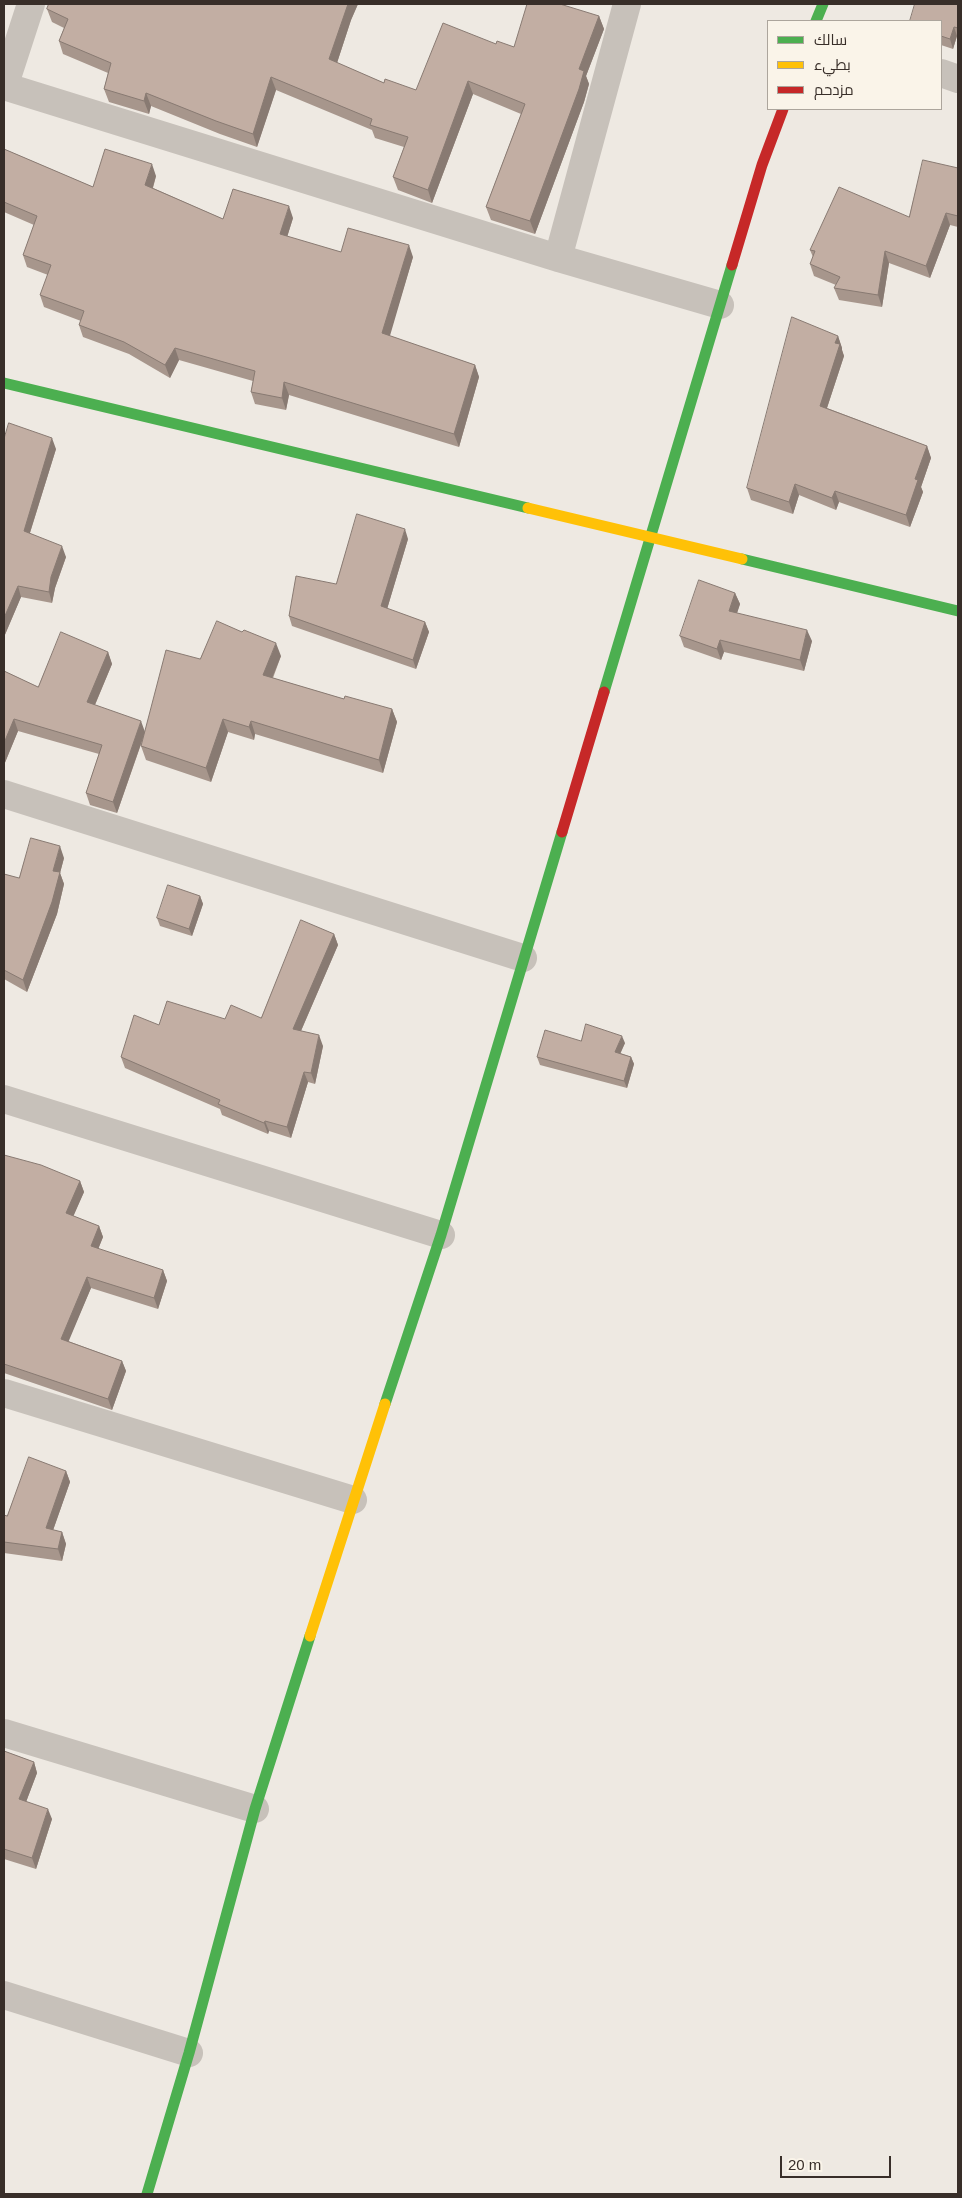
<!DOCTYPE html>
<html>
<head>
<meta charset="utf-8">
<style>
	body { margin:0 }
	#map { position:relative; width:962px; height:2198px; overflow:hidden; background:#eee9e2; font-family:Helvetica,Cairo,sans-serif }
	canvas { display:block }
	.frame { position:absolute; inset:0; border:5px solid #382e29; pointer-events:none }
	.legend { position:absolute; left:767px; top:20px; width:175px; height:90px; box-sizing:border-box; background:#faf4e9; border:1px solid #aca59c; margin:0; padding:6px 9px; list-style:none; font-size:15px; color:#382e29 }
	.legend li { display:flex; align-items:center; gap:10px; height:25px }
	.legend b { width:25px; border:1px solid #aca59c }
	.scale { position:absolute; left:780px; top:2156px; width:111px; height:22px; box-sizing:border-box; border:2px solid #382e29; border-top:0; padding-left:6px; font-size:15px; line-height:18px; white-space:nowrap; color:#382e29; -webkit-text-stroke:4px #faf4e9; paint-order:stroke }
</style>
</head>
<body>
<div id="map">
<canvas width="962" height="2198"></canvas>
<div class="frame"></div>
<ul class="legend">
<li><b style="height:6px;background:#4caf50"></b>سالك</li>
<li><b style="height:6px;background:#ffc107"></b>بطيء</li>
<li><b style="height:6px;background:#c62828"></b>مزدحم</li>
</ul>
<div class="scale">20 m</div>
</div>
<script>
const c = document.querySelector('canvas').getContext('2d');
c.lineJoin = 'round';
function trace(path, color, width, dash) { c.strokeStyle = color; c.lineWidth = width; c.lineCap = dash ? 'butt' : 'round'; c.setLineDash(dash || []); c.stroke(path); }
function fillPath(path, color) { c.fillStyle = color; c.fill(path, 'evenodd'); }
trace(new Path2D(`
	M941 73 958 79
	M4 86 558 258 720 305
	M4 87 31 4
	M558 258 627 4
	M4 794 523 958
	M4 1099 441 1235
	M4 1393 353 1500
	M4 1733 255 1809
	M4 1995 189 2053`), '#c7c1ba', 28);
trace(new Path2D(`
	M816 21 823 4
	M4 383 528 508
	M742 559 958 611
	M604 692 732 265
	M385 1404 441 1235 562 832
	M147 2194 189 2053 255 1809 310 1636`), '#4caf50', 11);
trace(new Path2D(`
	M528 508 742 559
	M310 1636 385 1404`), '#ffc107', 11);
trace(new Path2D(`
	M732 265 762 165 783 109
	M562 832 604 692`), '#c62828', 11);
fillPath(new Path2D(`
	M49 4H358L351 20 337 63 384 83 416 90 496 44 514 47 599 16 604 29 586 76 589 84 584 102 535 234 491 220 486 207 521 114 473 94 432 203 398 190 393 177 404 147 375 138 372 130 276 90 257 147 220 134 151 106 149 114 109 102 104 89 108 73 63 54 59 41 64 28 52 22 47 9Z
	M958 4V37L957 36 953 49 941 45V21Z
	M4 149 93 187 156 176 153 188 223 219 293 218 287 237 341 252 413 257 389 336 475 365 479 377 459 447 289 395 286 410 255 404 251 392 253 381 179 360 170 378 129 354 83 337 79 325 81 321 44 307 40 295 48 275 27 267 23 255 34 225 4 212Z
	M958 168V227L950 225 930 278 889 263 882 307 839 300 834 288 836 285 814 276 810 264 813 257 810 250 909 217Z
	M838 336 842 348V350L844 356 827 408 927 446 931 458 921 487 923 492 910 527 839 502 836 510 799 495 793 514 751 500 747 488Z
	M4 439 56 449 30 533 66 557 55 588 52 603 21 597 4 637Z
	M408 539 387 609 425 622 429 632 416 669 292 626 289 616 336 584Z
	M735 593 740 604 737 613 812 641 804 671 724 652 721 660 684 647 680 636Z
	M108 652 112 664 95 705 145 732 200 659 281 656 273 678 344 699 392 709 397 722 383 773 255 734 254 740 228 732 211 782 146 760 141 746 145 733 117 813 90 805 86 793 99 754 18 731 4 765V671L38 687Z
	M64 858 60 873 64 884 57 914 27 992 4 979V874L19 878Z
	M200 896 203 904 192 936 160 926 157 918Z
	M334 934 338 945 301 1031 323 1046 315 1084 308 1082 291 1138 269 1131 268 1134 222 1115 220 1109 125 1068 121 1057 159 1025 261 1018Z
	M581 1041 625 1043 620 1053 631 1057 634 1064 627 1088 540 1065 537 1057Z
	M4 1155 80 1181 84 1192 73 1216 99 1226 103 1237 98 1249 163 1270 167 1281 158 1309 91 1288 68 1341 122 1361 126 1371 112 1410 4 1373Z
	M66 1471 70 1482 53 1530 62 1532 66 1544 62 1561 4 1553V1515L7 1516Z
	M4 1751 34 1762 37 1773 26 1802 52 1819 36 1869 4 1859Z`), '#a7968c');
fillPath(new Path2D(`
	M348 4H358L351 20 334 72 329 59Z
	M599 16 604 29 586 76 589 84 584 102 535 234 530 221 579 69Z
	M954 27 957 36 953 49 950 39Z
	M271 77 276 90 257 147 253 134Z
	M468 81 473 94 432 203 428 190Z
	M146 93 151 106 149 114 144 101Z
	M152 164 156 176 150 197 145 185Z
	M289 206 293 218 284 247 280 234Z
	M946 213 950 225 930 278 926 266Z
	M409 245 413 257 387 346 382 333Z
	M885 251 889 263 882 307 878 295Z
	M838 336 842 348V350L844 356 824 417 820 406 835 343Z
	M175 348 179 360 170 378 165 365Z
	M475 365 479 377 459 447 454 434Z
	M284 382 289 395 286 410 282 398Z
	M52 438 56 449 27 542 24 531Z
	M927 446 931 458 921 487 923 492 910 527 906 515 915 479Z
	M795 484 799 495 793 514 789 502Z
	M835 491 839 502 836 510 832 498Z
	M405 529 408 539 385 616 381 606Z
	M62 546 66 557 55 588 52 603 49 592 51 577Z
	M18 586 21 597 4 637V618Z
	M735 593 740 604 734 622 729 611Z
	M425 622 429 632 416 669 413 660Z
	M807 630 812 641 804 671 800 660Z
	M720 640 724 652 721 660 717 649Z
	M276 643 281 656 268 688 263 675Z
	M108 652 112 664 91 714 87 702Z
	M392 709 397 722 383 773 379 760Z
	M14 719 18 731 4 765V743Z
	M223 719 228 732 211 782 206 768Z
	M141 721 145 732 117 813 113 802Z
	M251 721 255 734 254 740 249 727Z
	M60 846 64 858 60 873 64 884 57 914 27 992 23 980Z
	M200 896 203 904 192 936 189 929Z
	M334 934 338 945 297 1040 293 1029Z
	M319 1035 323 1046 315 1084 311 1073Z
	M622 1036 625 1043 618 1059 615 1052Z
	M631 1057 634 1064 627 1088 624 1081Z
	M304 1072 308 1082 291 1138 287 1127Z
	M265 1121 269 1131 268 1134 264 1123Z
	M80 1181 84 1192 70 1224 66 1213Z
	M99 1226 103 1237 95 1257 91 1246Z
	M163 1270 167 1281 158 1309 154 1298Z
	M87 1277 91 1288 65 1350 61 1339Z
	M122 1361 126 1371 112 1410 108 1399Z
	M66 1471 70 1482 50 1539 46 1528Z
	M62 1532 66 1544 62 1561 58 1549Z
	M34 1762 37 1773 23 1810 19 1799Z
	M48 1809 52 1819 36 1869 32 1858Z`), '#887a72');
const building = new Path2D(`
	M49 4H348L329 59 384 83 385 79 416 90 443 23 496 44 497 41 514 47 527 4H560L599 16 579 69 584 71 579 89 530 221 486 207 525 104 468 81 428 190 393 177 408 137 370 125 372 119 271 77 253 134 216 121 146 93 144 101 104 89 111 63 59 41 68 19 47 9Z
	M915 4H958V28L954 27 950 39 941 36V21H910Z
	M4 149 93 187 105 149 152 164 145 185 223 219 233 189 289 206 280 234 341 252 348 228 409 245 382 333 475 365 454 434 284 382 282 398 251 392 255 371 175 348 165 365 124 342 79 325 84 311 40 295 51 265 23 255 37 216 4 202Z
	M923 160 958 168V216L946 213 926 266 885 251 878 295 834 288 840 277 810 264 815 251 810 250 839 187 909 217Z
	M792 317 838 336 835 343 840 344 820 406 927 446 915 479 918 480 906 515 835 491 832 498 795 484 789 502 747 488Z
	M9 423 52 438 24 531 62 546 51 577 49 592 18 586 4 618V439Z
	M357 514 405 529 381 606 425 622 413 660 289 616 296 576 336 584Z
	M699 580 735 593 729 611 807 630 800 660 720 640 717 649 680 636Z
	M217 621 242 632 244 630 276 643 263 675 344 699 345 696 392 709 379 760 251 721 249 727 223 719 206 768 141 746 166 650 200 659Z
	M61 632 108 652 87 702 141 721 113 802 86 793 102 745 14 719 4 743V671L38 687Z
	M31 838 60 846 53 871 60 872 52 902 23 980 4 970V874L19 878Z
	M168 885 200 896 189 929 157 918Z
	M301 920 334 934 293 1029 319 1035 311 1073 304 1072 287 1127 265 1121 264 1123 218 1104 220 1100 121 1057 134 1015 159 1025 167 1001 225 1019 231 1005 261 1018Z
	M586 1024 622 1036 615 1052 631 1057 624 1081 537 1057 545 1030 581 1041Z
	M4 1155 41 1165 80 1181 66 1213 99 1226 91 1246 163 1270 154 1298 87 1277 61 1339 122 1361 108 1399 4 1364Z
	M29 1457 66 1471 46 1528 62 1532 58 1549 4 1542V1515L7 1516Z
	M4 1751 34 1762 19 1799 48 1809 32 1858 4 1849Z`);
fillPath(building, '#c2aea3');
trace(building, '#887a72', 1);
</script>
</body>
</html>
